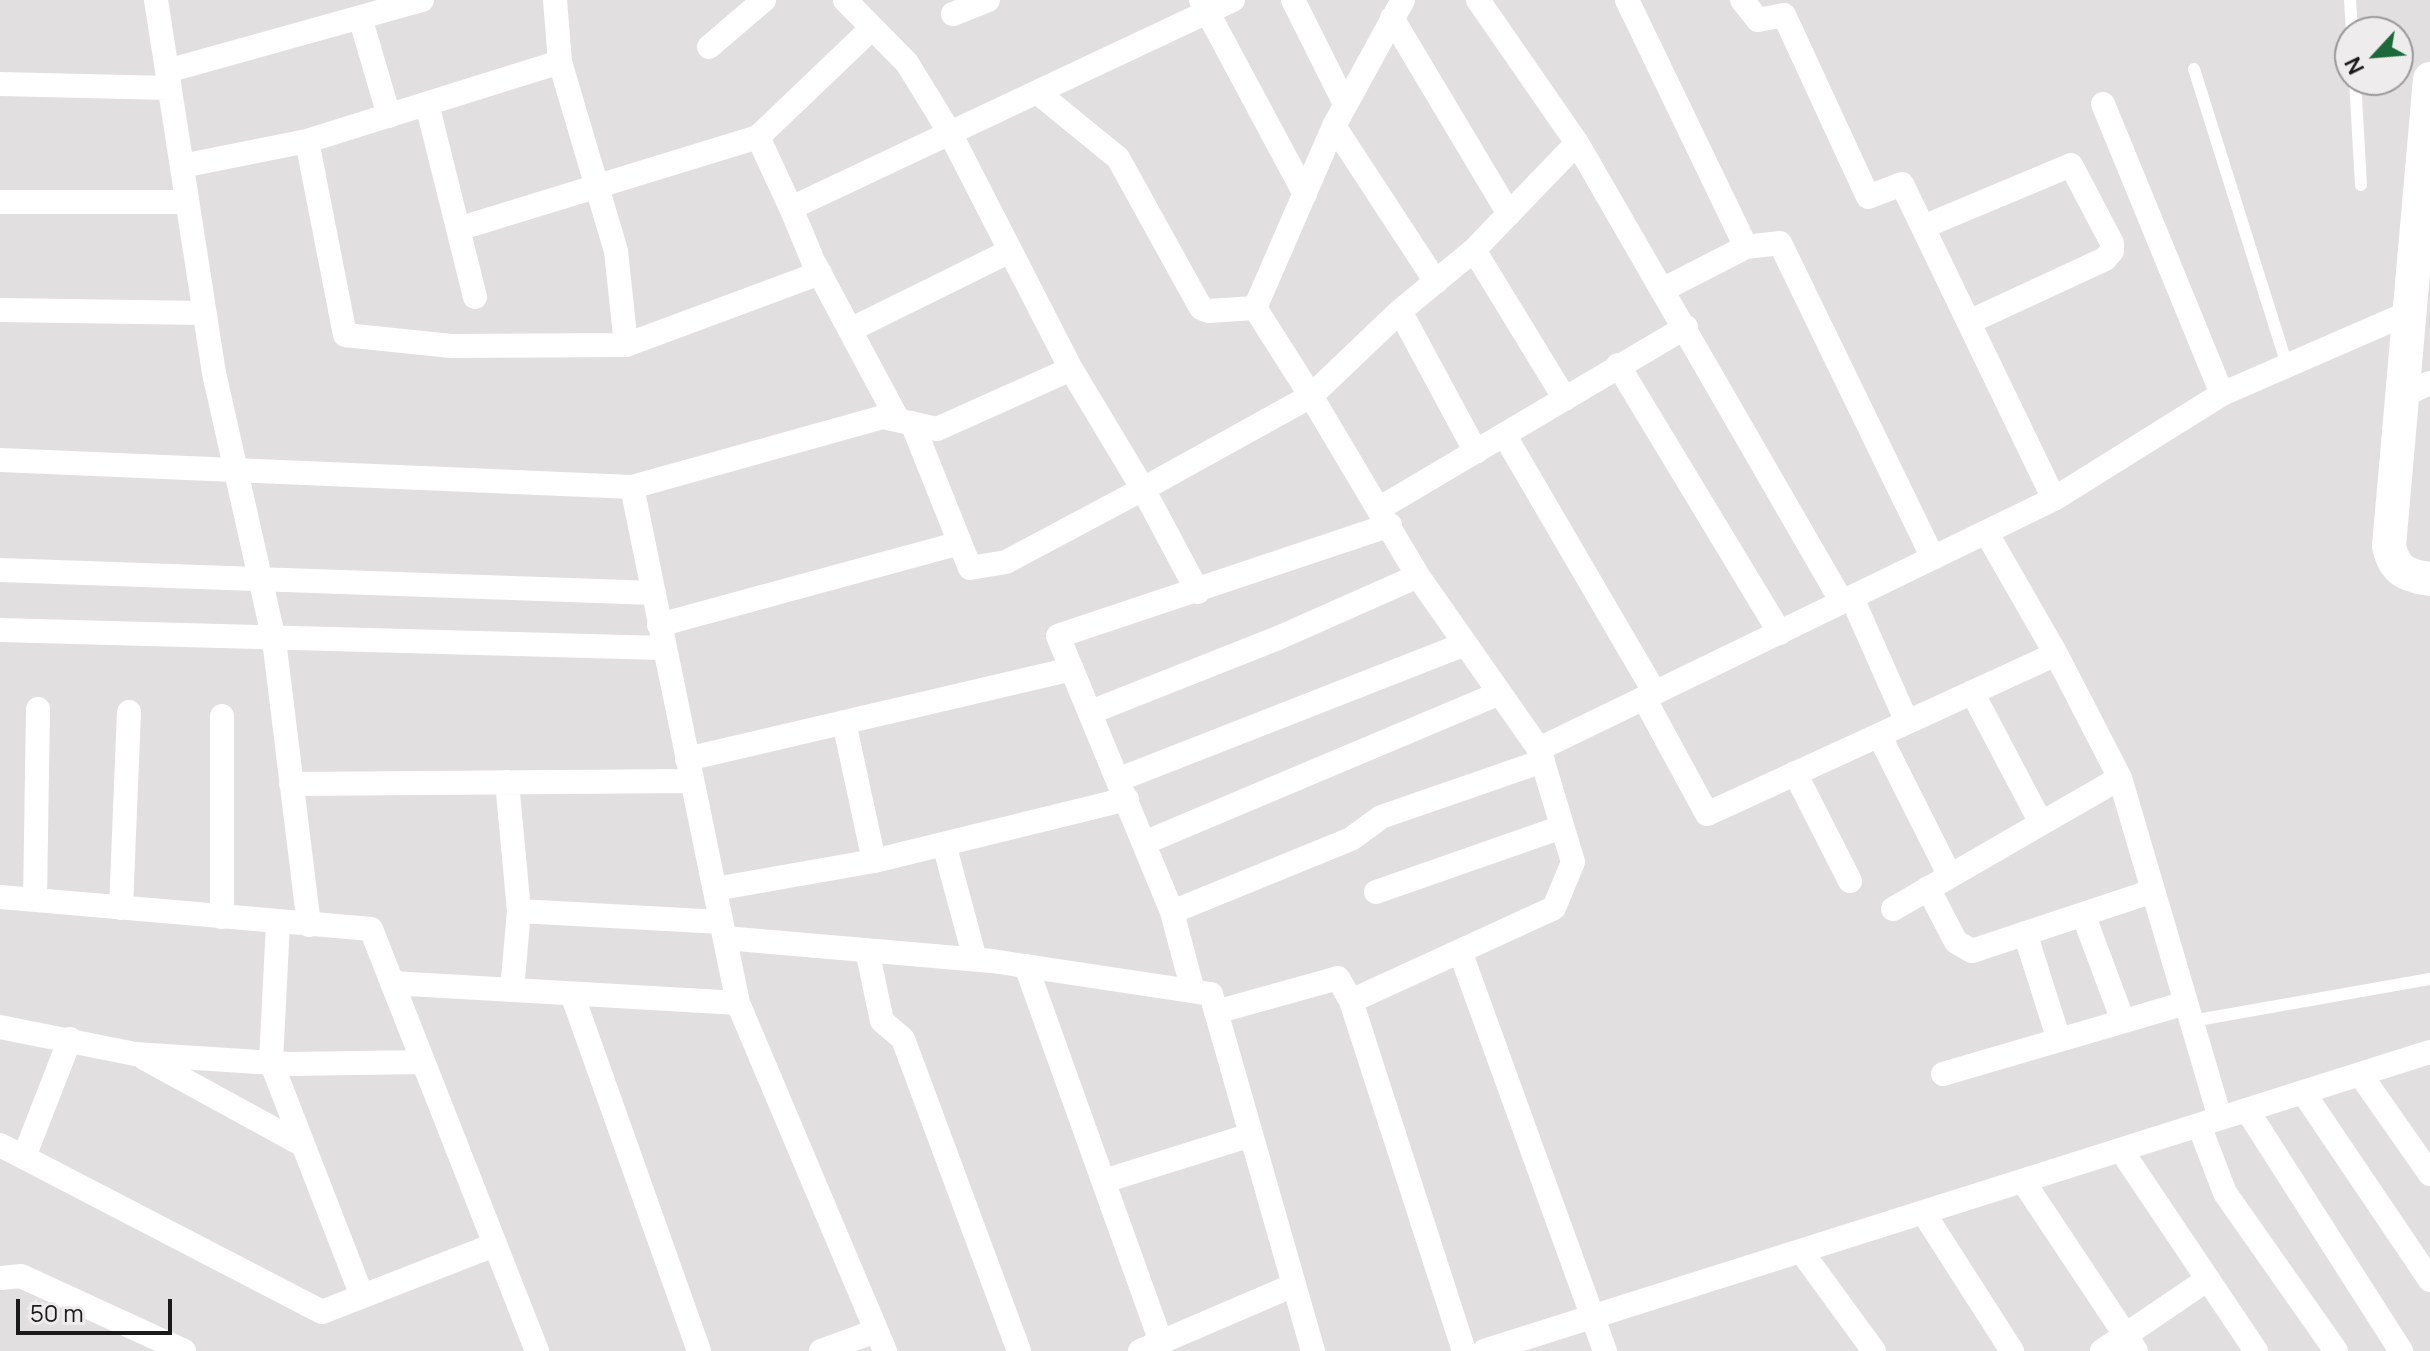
<!DOCTYPE html>
<html>
<head>
<meta charset="utf-8">
<style>
	body { margin:0 }
	#map { position:relative; width:2430px; height:1351px; overflow:hidden; background:#e2dfe1; font-family:Manrope,sans-serif }
	canvas { display:block }
	.north { position:absolute; left:2334px; top:16px; width:80px; height:80px; box-sizing:border-box; background:#efecee; border:2px solid #9a989a; border-radius:50%; rotate:244deg; font-size:22px; font-weight:700; line-height:32px; text-align:center; color:#1b1a1b }
	.north::after { content:''; display:block; margin:auto; width:28px; height:36px; background:#1c6a39; clip-path:polygon(50% 0,100% 100%,50% 72%,0 100%) }
	.scale { position:absolute; left:16px; top:1299px; width:156px; height:36px; box-sizing:border-box; border:4px solid #1b1a1b; border-top:0; padding-left:10px; font-size:24px; line-height:28px; white-space:nowrap; color:#1b1a1b; -webkit-text-stroke:6px #efecee; paint-order:stroke }
</style>
</head>
<body>
<div id="map">
<canvas width="2430" height="1351"></canvas>
<div class="north">N</div>
<div class="scale">50 m</div>
</div>
<script>
const c = document.querySelector('canvas').getContext('2d');
c.lineJoin = 'round';
function trace(path, color, width, dash) { c.strokeStyle = color; c.lineWidth = width; c.lineCap = dash ? 'butt' : 'round'; c.setLineDash(dash || []); c.stroke(path); }
trace(new Path2D(`
	M2350 0 2352 32
	M2194 69 2287 365
	M2355 80 2361 185
	M2192 1021 2430 979`), '#fff', 12);
trace(new Path2D(`
	M156 0 214 373 274 640 309 925
	M555 0 560 62 616 251 626 345 820 273
	M845 0 907 63 950 133 1071 369
	M1201 0 1305 194
	M1293 0 1345 104
	M1478 0 1577 143 1842 602
	M1627 0 1746 247
	M1742 0 1758 20 1784 15 1868 197 1902 184 2054 499
	M953 14 988 0
	M360 17 389 116
	M1392 18 1509 214
	M709 47 764 0
	M167 71 422 0
	M0 84 169 88
	M1037 92 1233 0
	M427 104 475 297
	M2103 104 2222 394
	M1334 126 1436 282
	M758 137 791 208
	M307 141 560 62
	M182 166 307 141 345 335 451 346 626 345
	M0 202H187
	M1923 227 2071 165 2112 243V251L2105 259 1969 322
	M458 229 758 137 872 28
	M1474 250 1565 399
	M1664 289 1746 247 1780 243 1933 558
	M0 310 204 313
	M1400 311 1311 396 1418 576 1539 749 1573 862 1554 908 1351 1001 1464 1351
	M850 330 1010 251
	M1618 365 1780 633
	M2401 396 2430 383
	M898 420 813 261 791 208 1037 92 1118 158 1201 308 1208 311 1255 308
	M912 423 970 568 1006 562 1143 489 1198 592
	M1505 436 1655 693
	M1476 452 1400 311 1474 250 1577 143
	M0 460 632 487
	M1380 508 1686 327
	M0 570 654 593
	M1852 598 1907 722
	M659 625 960 543
	M0 630 662 648
	M2056 654 2120 778 2220 1118
	M1972 692 2041 823
	M1644 698 1707 814 2056 654 1986 532
	M1091 712 1278 638 1418 576
	M222 716V917
	M844 722 874 861
	M1879 735 1950 876
	M1539 749 2054 499 2222 394 2408 313
	M687 759 1072 669
	M1795 773 1850 881
	M1120 779 1465 644
	M507 782 519 911 512 990
	M291 784 692 781
	M1144 843 1500 693
	M944 844 975 959
	M1928 888 1956 942 1972 951 2153 891
	M715 889 874 861 1127 799
	M1376 892 1562 827
	M0 897 371 929 537 1351
	M35 900 38 709
	M121 908 129 712
	M1893 909 2120 778
	M519 911 721 922
	M1172 912 1058 636 1390 525
	M2083 914 2123 1021
	M278 923 271 1062 362 1296
	M2025 933 2059 1040
	M725 938 992 961 1211 994 1313 1351
	M867 950 882 1021 903 1039 1019 1351
	M1460 951 1605 1351
	M1026 966 1161 1342
	M392 983 738 1003
	M1193 991 1172 912 1351 839 1381 817 1543 761
	M572 994 699 1351
	M1216 1012 1338 978 1351 1001
	M0 1027 135 1054 289 1064 423 1062
	M144 1058 303 1145
	M1943 1074 2186 1003
	M2360 1074 2430 1174
	M2303 1092 2430 1280
	M2247 1110 2401 1351
	M2199 1125 2225 1193 2336 1351
	M0 1145 322 1312 494 1245
	M2121 1150 2256 1351
	M24 1157 70 1039
	M1104 1181 1251 1135
	M2023 1181 2136 1351
	M1923 1212 2012 1351
	M1801 1251 1874 1351
	M0 1278 21 1276 184 1351
	M821 1351 876 1331
	M885 1351 738 1003 632 487 883 417 937 429 1071 369 1143 489 1311 396 1255 308 1334 126 1403 0
	M1140 1351 1294 1285
	M1484 1351 2430 1052
	M2102 1351 2208 1279`), '#fff', 24);
trace(new Path2D(`
	M2430 79 2389 546C2394 570 2406 576 2430 579`), '#fff', 34);
</script>
</body>
</html>
